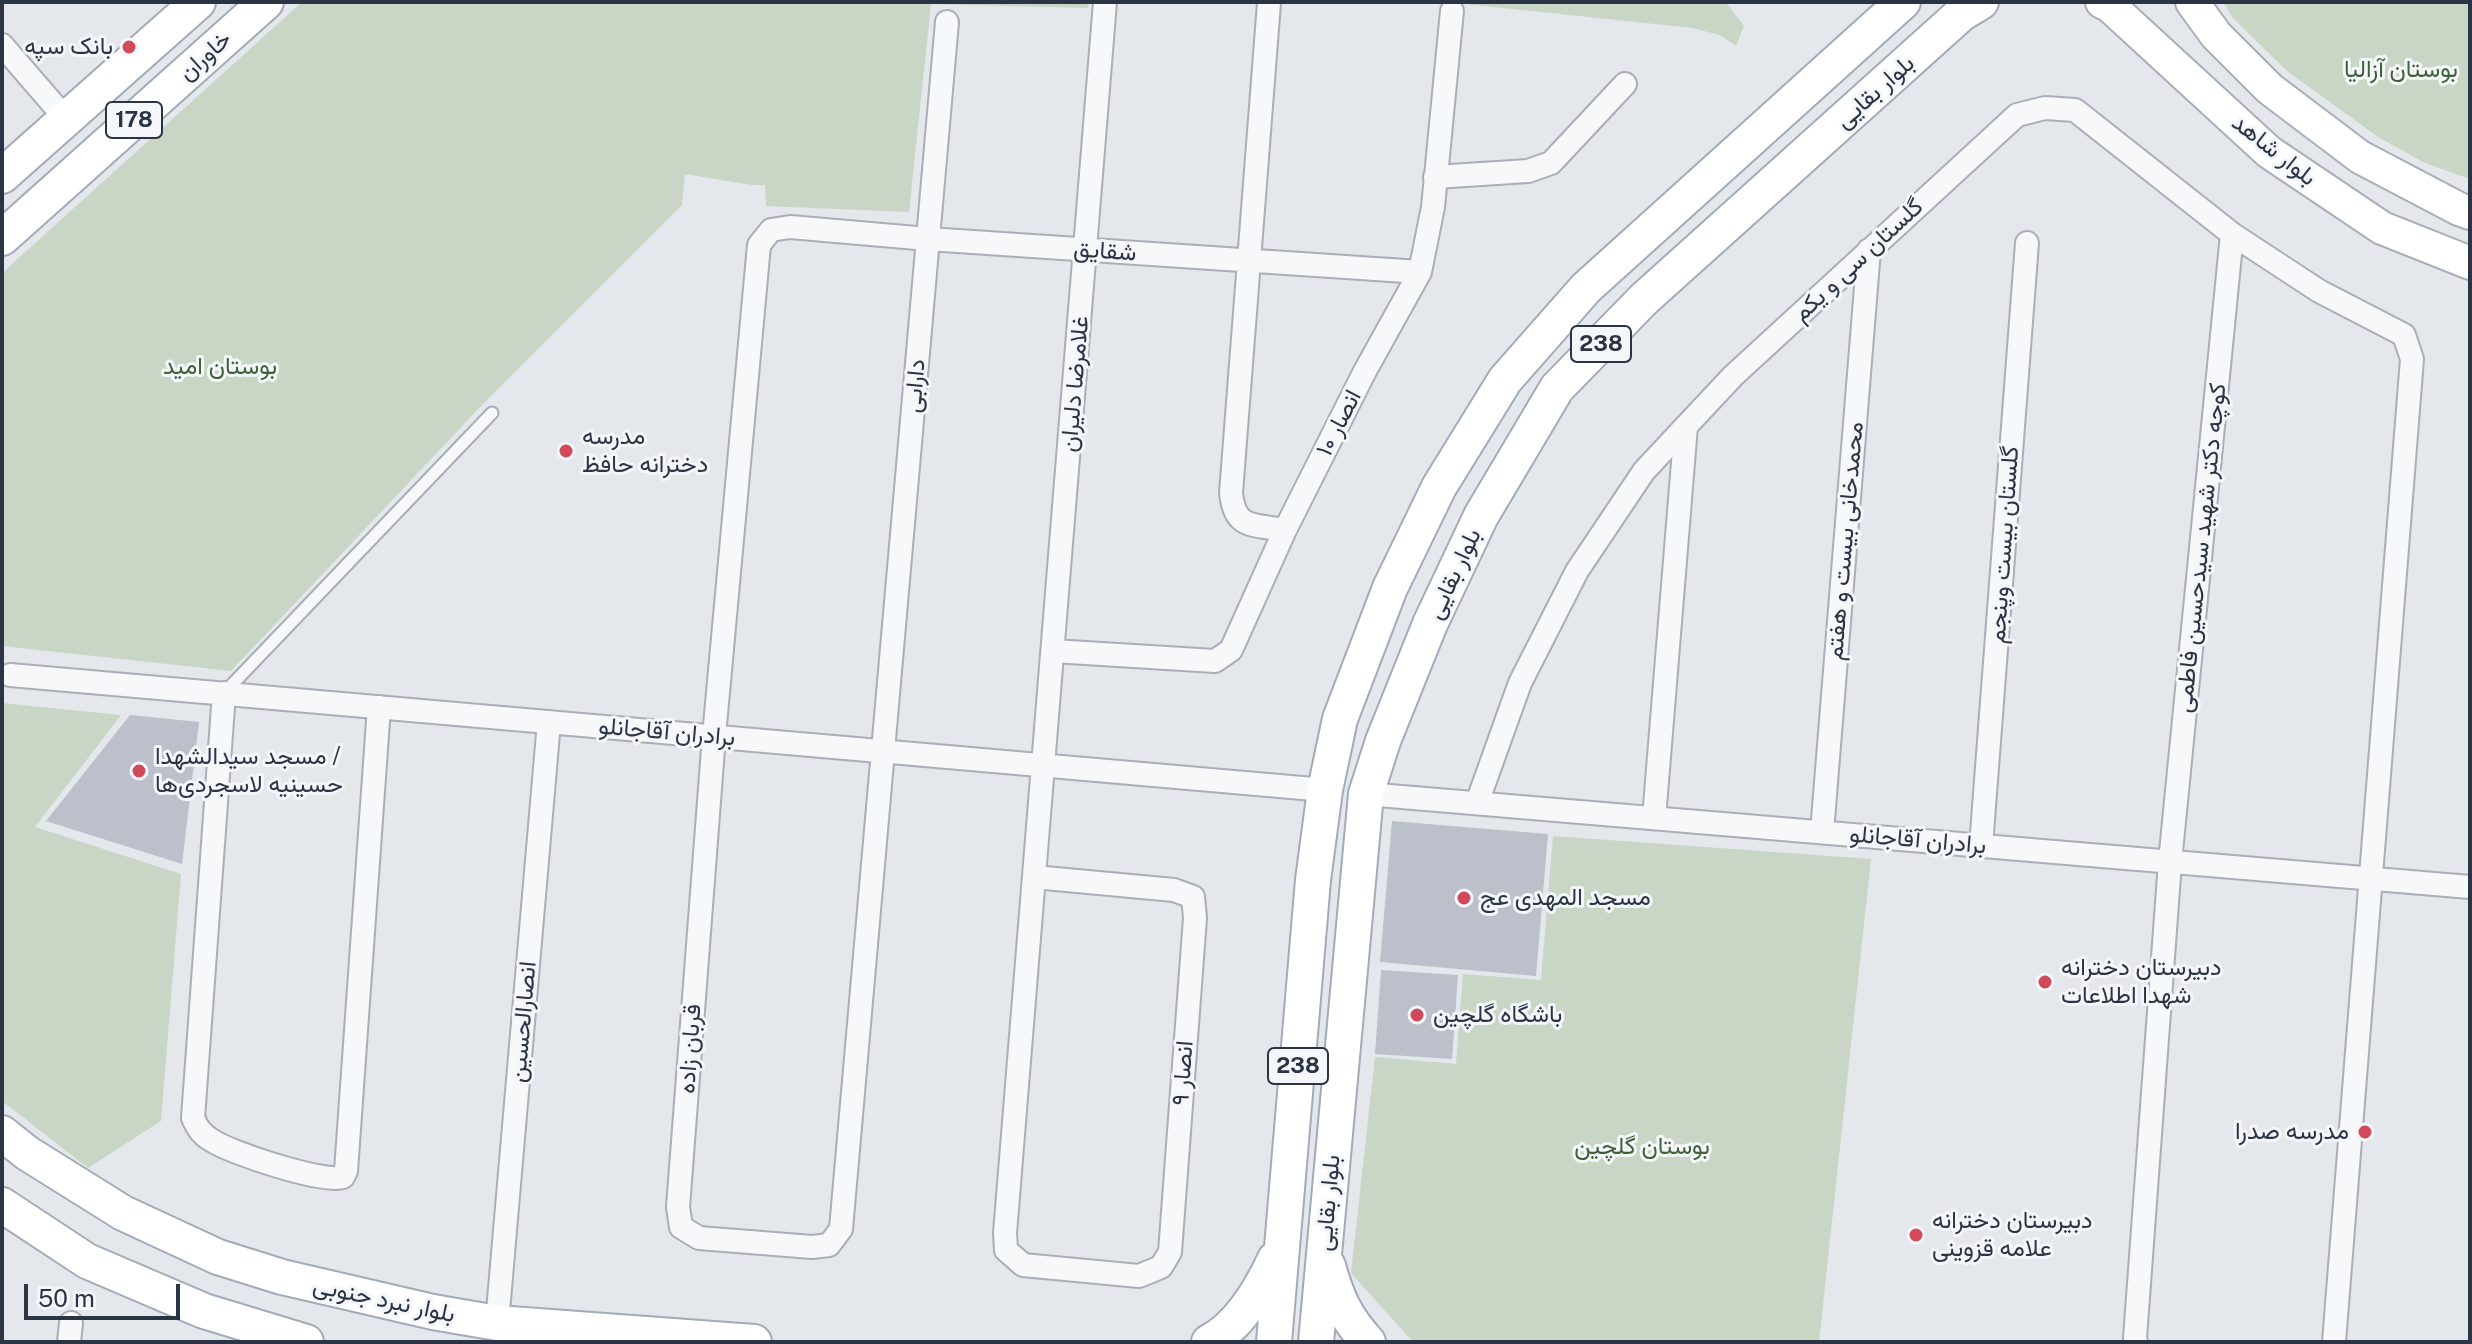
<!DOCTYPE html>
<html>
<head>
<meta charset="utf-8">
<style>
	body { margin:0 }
	#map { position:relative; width:2472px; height:1344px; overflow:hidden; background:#e4e7ec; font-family:"Public Sans",sans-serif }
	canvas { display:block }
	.frame { position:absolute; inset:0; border:4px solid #2b3445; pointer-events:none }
	.scale { position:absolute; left:24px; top:1284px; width:156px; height:36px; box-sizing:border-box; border:4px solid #2b3445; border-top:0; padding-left:10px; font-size:24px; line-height:28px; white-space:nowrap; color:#2b3445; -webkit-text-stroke:6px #f4f6f9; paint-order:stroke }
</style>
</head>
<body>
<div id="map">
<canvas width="2472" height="1344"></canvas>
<div class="frame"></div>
<div class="scale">50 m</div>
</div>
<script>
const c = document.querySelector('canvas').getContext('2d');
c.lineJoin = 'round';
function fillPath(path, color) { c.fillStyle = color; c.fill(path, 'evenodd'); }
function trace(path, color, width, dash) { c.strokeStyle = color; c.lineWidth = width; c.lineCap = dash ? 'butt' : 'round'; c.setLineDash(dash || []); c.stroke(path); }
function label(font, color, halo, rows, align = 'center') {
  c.font = font + ' "Public Sans",Vazirmatn,sans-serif'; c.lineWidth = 6; c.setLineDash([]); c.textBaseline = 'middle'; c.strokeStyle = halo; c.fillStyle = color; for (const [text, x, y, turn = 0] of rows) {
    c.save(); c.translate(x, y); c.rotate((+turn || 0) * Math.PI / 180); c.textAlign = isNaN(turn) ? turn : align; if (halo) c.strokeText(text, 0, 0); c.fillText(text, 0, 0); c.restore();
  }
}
fillPath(new Path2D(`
	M302 2H1090L1087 8 931 4 909 212 766 206 765 185H752L685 174 682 205 483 404 231 671 2 646V273Z
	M1447 2H1721L1727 4 1744 26 1736 46 1720 35 1692 28Z
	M2223 2H2470V179L2425 163 2378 137 2287 71 2233 18Z
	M2 703 121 715 35 827 181 874 161 1121 88 1168 2 1101Z
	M1553 836 1871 859 1819 1342H1413L1351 1273 1375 1057 1456 1064 1463 974 1541 980Z`), '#c9d6c5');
fillPath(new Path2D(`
	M130 715 199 722 182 864 46 821Z
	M1392 821 1548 834 1536 976 1380 962Z
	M1381 970 1458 975 1452 1059 1375 1054Z`), '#bbc0ca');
const service = new Path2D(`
	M224 693 492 413`);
const minor = new Path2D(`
	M1269 3 1231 493C1235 530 1253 524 1285 530
	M947 22C912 424 876 826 841 1229L829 1245 812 1247 699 1238 681 1227 678 1207 714 736 759 245 771 230 790 227 928 239 1420 272
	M2 45 66 119
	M1435 177 1528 171 1551 163 1625 84
	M1053 651 1215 661 1231 650 1285 530 1365 371 1420 272 1433 207 1452 11
	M10 675 1325 790
	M224 693 193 1118C198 1129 202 1135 213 1141 231 1153 325 1184 343 1177L346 1171 379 707
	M1366 794 2470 887
	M1477 803 1520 683 1577 571 1644 471 1733 376 2017 115 2045 108 2075 110 2232 234 2319 291 2404 335 2412 359 2334 1342
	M1654 818 1686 426
	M1822 832 1869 250
	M1981 846 2027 243
	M1034 877 1174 890 1193 897 1195 918 1170 1252 1161 1267 1139 1276 1023 1265 1006 1250 1005 1233 1105 2
	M497 1323 549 722
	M69 1342 71 1323
	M2136 1342 2135 1338 2170 862 2232 234`);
const secondary = new Path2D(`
	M2102 2 2110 6 2269 152 2382 228 2470 263
	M2192 2 2216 35 2270 89 2360 157 2459 209 2470 213`);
const primary = new Path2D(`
	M2 176 198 2
	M2 238 266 2
	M2 1133 27 1153 123 1213 218 1257 282 1277 433 1312 497 1323 754 1342
	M2 1205 87 1261 204 1311 306 1342
	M1328 1266C1337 1298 1345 1317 1368 1342
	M1209 1342C1240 1326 1261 1289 1275 1259
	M1274 1342 1313 880 1325 790 1340 719 1390 588 1439 487 1505 380 1586 288 1903 2
	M1316 1342 1366 794 1383 741 1430 624 1481 516 1557 388 1644 299 1961 14 1981 2`);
trace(service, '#a9aeb7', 15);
trace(minor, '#a9aeb7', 26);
trace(secondary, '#a9aeb7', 36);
trace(primary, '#a3abb8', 38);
trace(service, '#f7f8fa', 11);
trace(minor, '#f7f8fa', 22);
trace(secondary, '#fff', 32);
trace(primary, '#fff', 34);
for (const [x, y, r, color] of [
	[129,47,8,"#d1495b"],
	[566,451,8,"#d1495b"],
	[139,771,8,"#d1495b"],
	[1464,898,8,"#d1495b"],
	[2045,982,8,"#d1495b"],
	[1417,1015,8,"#d1495b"],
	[2365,1132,8,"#d1495b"],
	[1916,1235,8,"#d1495b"]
]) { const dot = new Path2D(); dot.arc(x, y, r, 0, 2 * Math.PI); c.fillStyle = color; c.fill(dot); trace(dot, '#f4f6f9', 3); }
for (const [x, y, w] of [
	[134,120,56],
	[1601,344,60],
	[1298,1066,60]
]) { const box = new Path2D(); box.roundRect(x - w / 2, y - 18, w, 36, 6); c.fillStyle = '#f4f6f9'; c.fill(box); trace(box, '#2b3445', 2); }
label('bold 22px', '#2b3445', null, [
	["178",134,120],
	["238",1601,344],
	["238",1298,1066]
]);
label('24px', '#2b3445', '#f4f6f9', [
	["بانک سپه",113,47,"right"],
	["مدرسه",582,437],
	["دخترانه حافظ",582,465],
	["مسجد سیدالشهدا /",155,757],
	["حسینیه لاسجردی‌ها",155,785],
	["مسجد المهدی عج",1480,898],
	["دبیرستان دخترانه",2061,968],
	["شهدا اطلاعات",2061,996],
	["باشگاه گلچین",1433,1015],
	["مدرسه صدرا",2349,1132,"right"],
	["دبیرستان دخترانه",1932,1221],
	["علامه قزوینی",1932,1249]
], 'left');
label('24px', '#2b3445', '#f4f6f9', [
	["خاوران",205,56,-42],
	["بلوار بقایی",1875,92,-42],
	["بلوار شاهد",2274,150,38],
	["شقایق",1105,251,4],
	["گلستان سی و یکم",1858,260,-43],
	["غلامرضا دلیران",1075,384,-85],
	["دارابی",915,386,-85],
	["انصار ۱۰",1339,423,-63],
	["محمدخانی بیست و هفتم",1845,541,-85],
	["گلستان بیست وپنجم",2004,545,-86],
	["کوچه دکتر شهید سیدحسین فاطمی",2201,548,-84],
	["بلوار بقایی",1454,574,-65],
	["برادران آقاجانلو",667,732,5],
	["برادران آقاجانلو",1918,840,5],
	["انصارالحسین",523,1022,-85],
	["قربان زاده",690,1049,-86],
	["انصار ۹",1183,1073,-86],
	["بلوار بقایی",1328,1203,-85],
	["بلوار نبرد جنوبی",384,1300,12]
]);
label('24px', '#3f6138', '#f4f6f9', [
	["بوستان آزالیا",2401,70],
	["بوستان امید",220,367],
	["بوستان گلچین",1642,1147]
]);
</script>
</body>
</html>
